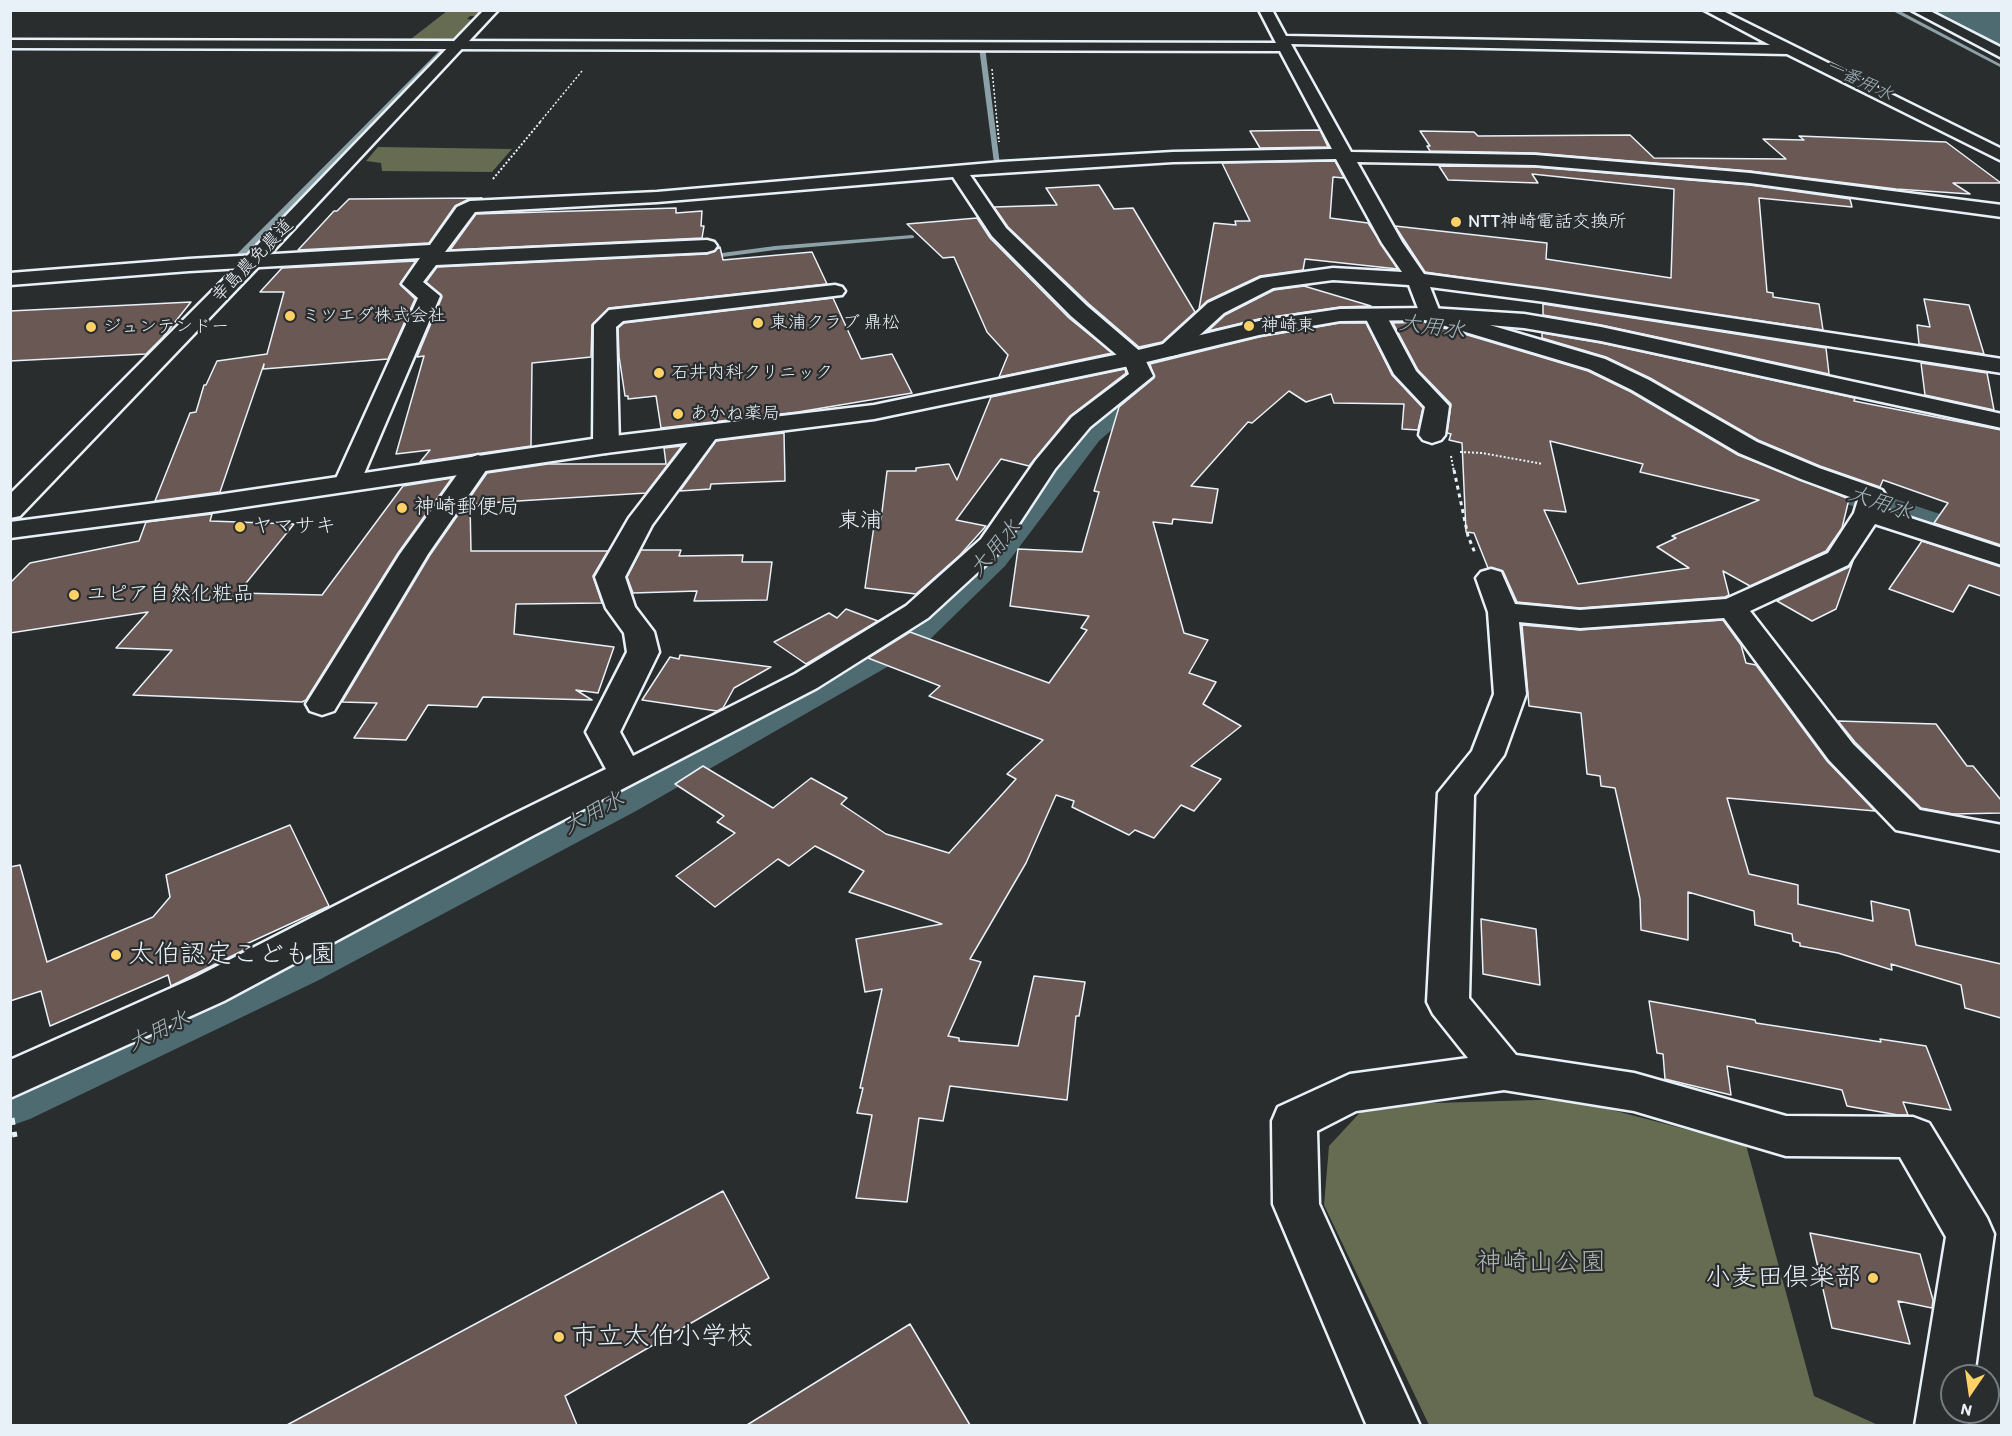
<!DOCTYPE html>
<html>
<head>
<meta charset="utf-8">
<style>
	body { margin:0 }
	#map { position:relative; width:2012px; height:1436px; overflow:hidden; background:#2a2d2e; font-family:Itim,sans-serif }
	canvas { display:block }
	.frame { position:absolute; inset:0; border:12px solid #e8f1f8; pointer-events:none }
	.north { position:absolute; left:1940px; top:1364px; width:60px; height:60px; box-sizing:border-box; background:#2a2d2e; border:2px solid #767b7f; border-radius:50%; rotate:193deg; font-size:16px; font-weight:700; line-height:24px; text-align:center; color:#e8f1f8 }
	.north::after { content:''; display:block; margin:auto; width:21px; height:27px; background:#ffd166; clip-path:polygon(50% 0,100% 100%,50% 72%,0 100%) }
</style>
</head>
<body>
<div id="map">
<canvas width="2012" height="1436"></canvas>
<div class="frame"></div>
<div class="north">N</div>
</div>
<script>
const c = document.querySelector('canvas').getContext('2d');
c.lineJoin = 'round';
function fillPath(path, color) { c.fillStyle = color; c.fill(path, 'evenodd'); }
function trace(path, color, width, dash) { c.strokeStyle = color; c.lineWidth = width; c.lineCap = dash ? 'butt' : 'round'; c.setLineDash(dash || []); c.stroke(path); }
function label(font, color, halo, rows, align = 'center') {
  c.font = font + ' Itim,"Klee One",sans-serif'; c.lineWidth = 4.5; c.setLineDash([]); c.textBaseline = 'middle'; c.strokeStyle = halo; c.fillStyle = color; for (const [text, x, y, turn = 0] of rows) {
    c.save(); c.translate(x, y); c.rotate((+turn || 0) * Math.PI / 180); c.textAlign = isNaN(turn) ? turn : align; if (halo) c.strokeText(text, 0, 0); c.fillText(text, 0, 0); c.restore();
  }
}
fillPath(new Path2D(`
	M447 11H483L478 16H470L467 19 474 20 453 42H407Z
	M378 147 512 149 492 172 382 171 381 163 366 161Z
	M1570 1099 1746 1145 1814 1396 1878 1425H1429L1324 1205 1329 1146 1367 1105Z`), '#666c52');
const water = new Path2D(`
	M1932 11H2001V45Z`);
fillPath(water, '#4e6b71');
trace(water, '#8ca1a7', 1.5);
fillPath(new Path2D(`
	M1898 10 2002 65V68L1891 10Z
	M982 45 985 47 1000 165 983 168 980 166 981 165 994 163 979 47Z
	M442 48 447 49 241 260H235V256Z
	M912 235 914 236V238L775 250 707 259 703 257 707 255 775 246Z
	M416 256 423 258 400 288 422 295 404 338 400 340 396 338 414 296 391 289Z`), '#8ca1a7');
fillPath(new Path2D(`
	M1389 314 1437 317 1528 339 1532 345 1528 351 1518 354 1437 333 1389 330 1310 340 1300 338 1296 332 1300 326 1310 324Z
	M1162 362 1172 365 1177 371 1172 377 1099 441 1005 566 922 647 636 811 317 981 30 1119 10 1126V1076L281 953 604 789 894 631 979 550 1077 427 1152 365Z
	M1830 477 2002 535V558L1818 494 1813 487 1818 480Z`), '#4e6b71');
const building = new Path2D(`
	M1320 130 1328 147 1260 148 1250 131Z
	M1420 131 1474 132 1478 136 1630 135 1654 158 1786 159 1763 139 1804 140 1799 136 1946 142 2001 183H1953L1970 194 1896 189 1750 171 1535 153 1430 151 1427 146H1430Z
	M1335 161 1344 178 1333 177 1330 218 1368 223 1398 269 1305 259 1303 270 1260 276 1207 301 1199 309 1214 223 1236 225 1235 221H1250L1222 163Z
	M1439 166 1535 167 1750 185 1850 199 1852 207 1759 198 1767 292 1773 293V297L1819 304 1823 330 1425 272 1395 226 1547 243 1546 259 1671 278 1674 189 1532 174 1538 183 1448 180Z
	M1099 185 1114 209 1133 208 1195 312 1162 342 1139 347 1089 304 1008 227 994 207 1057 205 1046 188Z
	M482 198 469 199 455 206 429 243 298 250 334 211H337L349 199Z
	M676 208V213L702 211 701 226H704L702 238 450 250 476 214Z
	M977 218 990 238 1069 318 1112 353 999 377 1008 355 987 332 954 257 943 258 907 224Z
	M720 247 723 260 812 252 827 284 609 308 592 325 591 357 532 363 531 446 420 462 430 450 396 454 424 356 417 357 442 297 426 282 437 267 707 254Z
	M416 261 400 284 415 299 388 359 263 369 264 364 220 492 155 501 190 413 196 412 204 385H206L217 361 267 354 284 292H260L282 268Z
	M1304 286 1371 306 1340 307 1259 319 1208 331 1225 315 1274 290Z
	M833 298 861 359 892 354 912 393 798 412 661 428 656 396 628 399V396H625L619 356 618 328 624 323Z
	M1924 299 1969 305 1984 354 1919 344 1917 325 1930 327Z
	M191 302 163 337 146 354 10 361V311Z
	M1543 304 1826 348 1829 374 1601 325 1543 315Z
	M1424 322 1588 371 1631 392 1738 455 1849 499 1842 528 1826 551 1750 586 1723 571 1729 595 1725 597 1580 608 1517 602 1503 571 1488 568 1474 533 1466 532 1462 443 1449 440 1451 434 1447 433 1451 404 1418 370 1393 323ZM1550 441 1643 464 1640 472 1759 500 1672 536 1676 538 1657 547 1689 568 1578 584 1544 510 1566 512Z
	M1340 323H1366L1392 375 1423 408 1418 430 1402 429 1404 404 1334 403 1331 394 1306 402 1289 391 1252 423 1248 422 1191 486 1218 489 1212 523 1173 519 1172 524 1153 522 1184 633 1208 640 1189 673 1216 682 1203 704 1241 726 1191 766 1221 779 1194 811 1181 805 1154 838 1135 830 1129 835 1072 807 1074 801 1056 795 1026 863 970 959 981 962 948 1036 959 1038V1041L1018 1046 1034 976 1085 982 1079 1016H1076L1067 1100 950 1086 943 1121 919 1118 907 1202 856 1198 872 1115 857 1113 863 1088H860L882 989 865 992 856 939 942 924 849 892 864 871 815 846 789 866 778 859 715 907 676 876 735 833 717 822 724 816 675 784 703 766 773 808 811 778 847 798 841 804 886 834 949 853 1016 779 1007 774 1043 740 929 696 940 686 868 658 910 632 1049 683 1087 630 1081 628 1089 616 1010 606 1018 549 1082 552 1099 492 1094 491 1119 407 1154 378 1150 364 1259 337Z
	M1542 333 1601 343 1855 398 1854 401 2001 430V545L1934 523 1948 503 1883 480 1880 487 1820 466 1758 440 1650 378 1606 357 1542 338Z
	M1921 363 1987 373 1994 410 1925 395Z
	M1125 369 1126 373 1070 416 1029 466 1001 459 956 520 986 526 960 555 916 594 865 588 875 519 881 520 887 471H916V468L949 464 957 480 991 397Z
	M784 433 785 481 711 484 710 489 680 491 716 441Z
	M682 446 646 493 470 504 471 551H608L593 576 602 603 516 604 514 634 614 647 598 693 576 690 592 700 483 697 477 707 428 705 406 740 354 738 377 703 342 702 430 555 487 473 548 464H666L664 448Z
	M452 478 398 553 306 700 302 702 133 695 172 650 116 648 148 612 10 633V583L30 563 139 541 146 522 212 514 210 521 294 524 238 593 322 595 403 486Z
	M1922 541 2001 567V596L1969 585 1953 612 1889 589Z
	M641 550H681L679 556 743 555 742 562H772L767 600 694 601 697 591 633 593 627 577Z
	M1853 561 1836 609 1812 621 1777 601 1849 567Z
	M846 609 878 621 806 664 774 642 829 613 837 618Z
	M1723 620 1741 645 1746 663 1756 665 1827 761 1875 811 1727 798 1749 874 1798 885V904L1873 921 1871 901 1909 910 1916 945 2001 964V1018L1965 1008 1961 985 1891 964 1892 970 1838 953 1800 946V943L1793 941 1792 934 1755 925 1754 911 1688 892V940L1641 930 1640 899 1615 788 1601 786 1600 776 1587 774 1581 713 1529 706 1522 625 1580 630Z
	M680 655 771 667 734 688 723 708 717 711 642 700 670 657 679 659Z
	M1838 721 1936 724 1967 766H1973L2001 800V813L1953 814 1921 808 1855 742Z
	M290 825 329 906 242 946 244 950 171 986 168 975 50 1026 41 991 10 1001V867L20 865 47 962 153 917 170 897 166 875Z
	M1481 919 1536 929 1540 985 1483 974Z
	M1649 1001 1755 1020 1756 1023 1881 1042 1880 1039 1926 1046 1951 1110 1903 1102 1908 1115H1898L1847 1106 1842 1090 1727 1066 1731 1095 1665 1079 1663 1054 1657 1053Z
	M723 1191 769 1278 565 1396 577 1425H287Z
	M1810 1233 1920 1254 1933 1300 1932 1308 1898 1301 1910 1344 1832 1328Z
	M910 1324 970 1425H747Z`);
fillPath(building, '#6a5855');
trace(building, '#e8f1f8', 1.5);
const minor = new Path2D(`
	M1259 10H1272L1286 36 1770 45 1704 10H1721L2002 149V161L1787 54 1291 44 1351 152 1535 155 1750 173 2002 205V217L1750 183 1535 165 1357 162 1402 242 1424 274 1545 290 2002 359V373L1545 302 1430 287 1439 310 1605 359 1649 380 1757 442 1819 468 1882 490 1886 496 1883 509 2002 548V565L1875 524 1848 565 1750 611 1853 744 1920 810 2002 825V851L1896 830 1829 760 1724 618 1580 628 1519 622 1526 694 1504 755 1474 795 1469 998 1516 1055 1634 1073 1786 1116 1913 1117 1929 1123 1987 1218 1994 1234 1974 1376H1952V1412H1969L1968 1426H1915L1946 1237 1900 1157 1786 1156 1634 1111 1504 1090 1356 1111 1317 1131 1319 1204 1420 1426H1367L1273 1204 1272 1121 1278 1107 1350 1074 1468 1058 1433 1014 1427 1002 1438 793 1472 751 1494 694 1488 612 1476 578 1481 572 1491 569 1501 572 1515 604 1580 610 1726 599 1828 553 1854 513 1858 500 1801 479 1739 453 1632 390 1589 369 1422 319 1409 285 1333 280 1273 288 1224 313 1179 354 1171 356 1163 354 1160 349 1163 344 1208 303 1261 278 1333 268 1402 272 1382 243 1336 159 1173 162 970 175 1006 228 1087 306 1142 353 1153 376 1090 427 1055 469 1001 551 928 618 817 688 534 835 224 1001 10 1098V1060L196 977 508 817 606 769 586 732 627 652 624 633 606 608 595 577 629 518 698 429 707 427 716 429 719 434 652 525 625 577 635 607 654 632 659 652 620 732 633 756 795 674 906 606 981 539 1036 460 1072 417 1129 374 1124 361 1071 316 992 236 953 177 657 202 475 212 445 252 707 240 714 242 717 246 714 250 707 252 436 265 423 282 440 296 360 483 356 489 347 491 338 489 334 483 418 298 402 284 420 258 189 271 10 285V273L189 259 430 245 457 207 470 201 657 192 1002 162 1173 152 1332 149 1280 51 10 48V40L1276 43Z
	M835 285 842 287 845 291 842 295 623 321 616 327 619 445 615 450 606 453 597 450 593 445 594 325 609 310Z
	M1375 309 1383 310 1386 315 1416 371 1449 406 1445 435 1441 440 1432 443 1423 440 1419 435 1425 407 1394 374 1364 315 1367 310Z
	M478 455 487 458 491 463 428 554 334 711 322 715 310 711 306 704 400 554 469 458Z`);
const tertiary = new Path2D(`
	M484 10H498L260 265 20 516 10 518V494L246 257Z
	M1430 308 1524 314 1601 327 2002 414V428L1601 341 1524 328 1430 320 1340 321 1259 335 1134 365 874 419 606 453 217 511 10 538V522L217 495 606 437 874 405 1134 351 1259 321 1340 309Z`);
const secondary = new Path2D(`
	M1911 10H1928L2002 48V58Z`);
trace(minor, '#e8f1f8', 5);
trace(tertiary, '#e8f1f8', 5);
trace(secondary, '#e8f1f8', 5);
trace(new Path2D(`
	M992 69 997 122
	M540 122 582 71`), '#e8f1f8', 1.5, [2, 2]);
trace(new Path2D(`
	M997 121 999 142
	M493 179 541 121
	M1460 452 1482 453 1543 464
	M1451 456 1454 472`), '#e8f1f8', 2, [2, 2]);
trace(new Path2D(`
	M1454 470 1468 536 1475 553`), '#e8f1f8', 3, [4, 4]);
trace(new Path2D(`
	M12 1118 15 1137`), '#e8f1f8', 5, [7, 7]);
fillPath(minor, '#2a2d2e');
fillPath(tertiary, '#2a2d2e');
fillPath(secondary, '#2a2d2e');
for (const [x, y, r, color] of [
	[1456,222,6,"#ffd166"],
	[290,316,6,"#ffd166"],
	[758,323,6,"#ffd166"],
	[1249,326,6,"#ffd166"],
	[91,327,6,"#ffd166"],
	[659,373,6,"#ffd166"],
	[678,414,6,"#ffd166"],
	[402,508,6,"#ffd166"],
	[240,527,6,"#ffd166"],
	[74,595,6,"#ffd166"],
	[116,955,6,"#ffd166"],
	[1873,1278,6,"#ffd166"],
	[559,1337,6,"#ffd166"]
]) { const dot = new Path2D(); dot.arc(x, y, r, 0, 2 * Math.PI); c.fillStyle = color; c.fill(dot); trace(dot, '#2a2d2e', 2); }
label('italic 18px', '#a3b5bb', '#2a2d2e', [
	["一番用水",1859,81,26]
]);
label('18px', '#e8f1f8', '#2a2d2e', [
	["NTT神崎電話交換所",1468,222],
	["ミツエダ株式会社",302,316],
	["東浦クラブ 鼎松",770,323],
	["神崎東",1261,326],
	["ジュンテンドー",103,327],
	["石井内科クリニック",671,373],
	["あかね薬局",690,414]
], 'left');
label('18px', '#e8f1f8', '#2a2d2e', [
	["幸島農免農道",253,261,-46]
]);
label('21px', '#e8f1f8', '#2a2d2e', [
	["神崎郵便局",414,508],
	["ヤマサキ",252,527],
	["ユピア自然化粧品",86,595]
], 'left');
label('italic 22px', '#a3b5bb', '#2a2d2e', [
	["大用水",1432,328,8],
	["大用水",1880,504,19],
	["大用水",996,549,-49],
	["大用水",594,814,-28],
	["大用水",159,1032,-25]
]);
label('22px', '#e8f1f8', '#2a2d2e', [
	["東浦",860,521]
]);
label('26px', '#e8f1f8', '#2a2d2e', [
	["太伯認定こども園",128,955],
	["小麦田倶楽部",1861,1278,"right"],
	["市立太伯小学校",571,1337]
], 'left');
label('26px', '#aeb5ad', '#2a2d2e', [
	["神崎山公園",1541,1263]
]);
</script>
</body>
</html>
